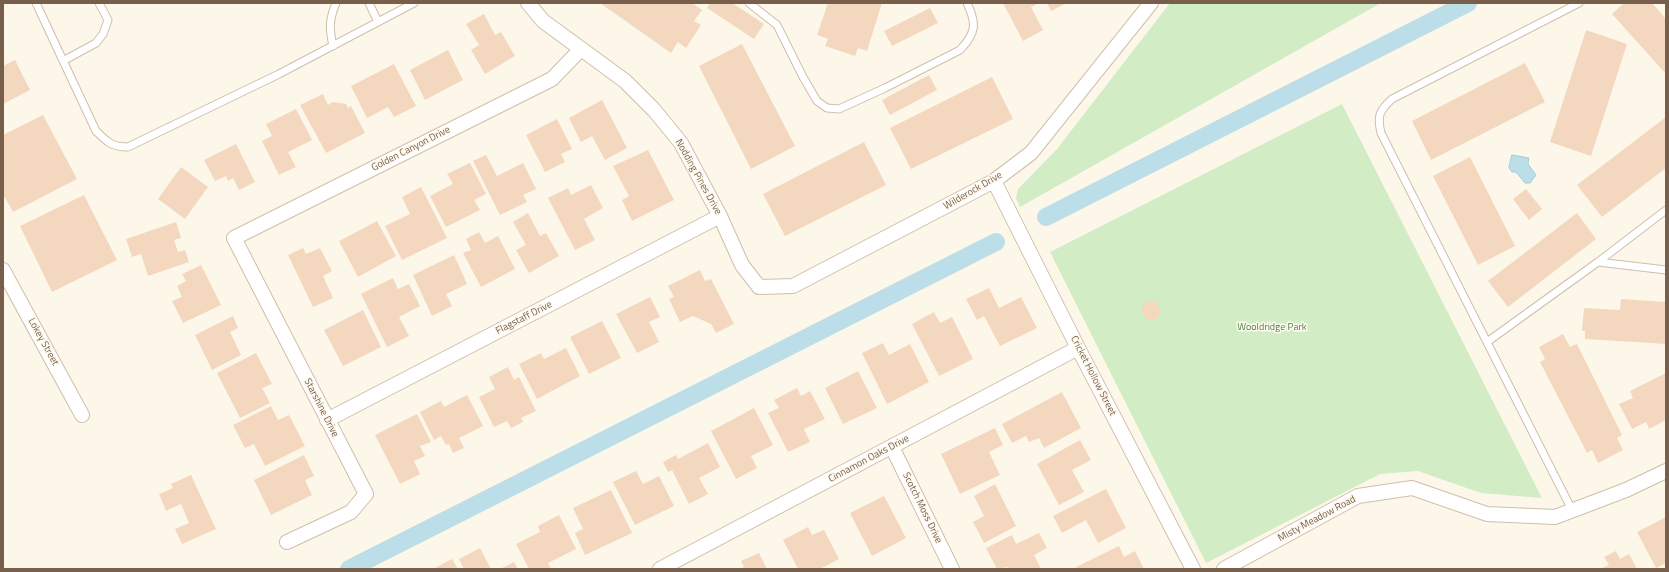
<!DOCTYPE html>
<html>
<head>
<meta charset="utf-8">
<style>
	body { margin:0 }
	#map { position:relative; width:1669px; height:572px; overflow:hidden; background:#fdf7e9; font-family:"Titillium Web",sans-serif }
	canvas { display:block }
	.frame { position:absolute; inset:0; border:4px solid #785f4b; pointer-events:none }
</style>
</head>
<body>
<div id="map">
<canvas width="1669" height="572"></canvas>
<div class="frame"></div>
</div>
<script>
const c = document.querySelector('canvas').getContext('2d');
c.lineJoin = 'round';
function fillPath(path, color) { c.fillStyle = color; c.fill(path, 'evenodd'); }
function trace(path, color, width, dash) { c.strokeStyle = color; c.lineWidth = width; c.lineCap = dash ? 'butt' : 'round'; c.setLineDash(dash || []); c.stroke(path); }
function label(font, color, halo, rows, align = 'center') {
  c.font = font + ' "Titillium Web",sans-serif'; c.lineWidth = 3; c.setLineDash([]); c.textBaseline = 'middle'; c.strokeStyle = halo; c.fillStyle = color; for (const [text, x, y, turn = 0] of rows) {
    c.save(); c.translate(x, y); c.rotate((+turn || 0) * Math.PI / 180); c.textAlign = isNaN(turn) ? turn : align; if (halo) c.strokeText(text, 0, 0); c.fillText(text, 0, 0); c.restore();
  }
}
fillPath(new Path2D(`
	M1170 3H1381L1020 207 1016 198 1018 189 1057 149Z
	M1342 104 1542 498 1481 493 1418 471 1380 474 1206 563 1050 252Z`), '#d2ecc6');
const water = new Path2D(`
	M1512 155 1529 158 1528 164 1536 175 1530 183H1525L1516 172H1512L1509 168Z`);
fillPath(water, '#bcdee8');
trace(water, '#a2cdda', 1);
trace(new Path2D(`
	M1046 217 1468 3
	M349 569 996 242`), '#bcdee8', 18);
fillPath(new Path2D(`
	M600 3H692L702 10 694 21 701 25 686 48 678 42 671 53Z
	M710 3H732L764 24 754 39 707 8Z
	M828 3H882L867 51 858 48 855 56 825 46 828 39 817 35Z
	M1003 3H1039L1031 7 1043 30 1023 41Z
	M1047 3H1067L1051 11Z
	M1624 3H1652L1666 19V74L1612 14Z
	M930 8 938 23 892 46 884 31Z
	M484 14 495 35 501 32 515 56 485 74 471 50 479 45 466 24Z
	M1586 30 1627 44 1591 156 1550 142Z
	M742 44 795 146 751 169 699 66Z
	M448 50 463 80 425 100 410 70Z
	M15 60 30 90 3 104V66Z
	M1525 63 1545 102 1431 160 1412 121Z
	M394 64 416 106 394 117 388 107 367 118 351 86Z
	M929 75 937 90 890 115 882 100Z
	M992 77 1013 119 911 169 890 128Z
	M323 94 328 105 333 102 346 104 348 108 351 106 365 133 326 153 300 105Z
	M602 100 627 148 605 160 592 136 581 142 569 118Z
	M296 109 312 140 288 152 296 167 279 175 262 141 272 136 266 124Z
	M43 115 77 179 13 212 3 194V135Z
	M1666 117V168L1602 217 1577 185Z
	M557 119 572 149 561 154 565 162 545 172 526 135Z
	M864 142 886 185 785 236 763 194Z
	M236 144 255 182 239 190 233 178 228 181 226 176 215 181 204 160Z
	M648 150 674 200 632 221 622 200 629 196 613 166Z
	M486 155 497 176 523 163 536 189 523 195 527 202 500 215 473 161Z
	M1470 157 1515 246 1478 265 1433 176Z
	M470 163 486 194 474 200 480 210 446 227 430 196 453 184 447 174Z
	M181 167 208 187 185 219 158 199Z
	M591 185 603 208 584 219 595 240 575 250 548 198 568 188 571 195Z
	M421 187 447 238 402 260 385 226 410 214 402 197Z
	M1526 189 1542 209 1529 220 1513 199Z
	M84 195 117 260 52 292 20 226Z
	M528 213 540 236 546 233 559 256 529 273 516 250 526 245 513 222Z
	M1577 213 1596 239 1508 307 1488 281Z
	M377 221 396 256 358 277 339 241Z
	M176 222 181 238 174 240 178 252 185 250 189 262 148 276 141 254 132 257 126 239Z
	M479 232 485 243 498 236 515 269 481 287 463 253 471 250 466 239Z
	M303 248 306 254 320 248 332 271 323 276 333 298 313 307 288 255Z
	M454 255 467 284 446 294 452 306 432 316 413 275Z
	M201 265 221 305 183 323 172 301 182 297 177 286 186 281 182 274Z
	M700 270 705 281 711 279 734 324 716 333 711 324 693 316 680 322 669 299 674 297 668 286Z
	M393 278 398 289 409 284 420 306 399 317 409 336 387 347 361 294Z
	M989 288 999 308 1021 297 1037 328 1000 346 984 316 977 320 966 299Z
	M650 297 660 317 649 322 659 342 637 353 616 314Z
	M1621 299 1666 302V344L1585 339V331H1582L1584 308 1620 310Z
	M1146 302H1155L1161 310 1156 319 1147 320 1141 310Z
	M363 310 381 347 343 366 324 330Z
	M934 312 940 323 952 317 973 359 939 376 912 324Z
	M233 316 238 328 230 332 241 355 212 370 195 335Z
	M602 321 621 358 589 374 570 337Z
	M1563 334 1570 347 1577 344 1622 435 1617 438 1623 450 1598 463 1592 450 1587 453 1540 362 1545 359 1539 347Z
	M883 343 889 355 910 344 929 382 887 404 862 353Z
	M566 348 580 376 537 399 519 364 541 353 544 359Z
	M256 353 272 384 262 388 270 403 240 418 217 373Z
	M508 367 514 380 519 377 536 411 521 418 523 422 511 428 507 421 494 427 479 397 495 389 489 377Z
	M858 371 877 408 843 424 825 388Z
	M1666 373V420L1649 429 1646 422 1632 429 1619 404 1633 398 1630 391Z
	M797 388 801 396 810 391 825 419 804 429 810 442 788 452 768 413 779 408 774 400Z
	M1062 392 1081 428 1044 448 1039 438 1029 442 1026 436 1012 443 1002 424Z
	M467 395 483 426 459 438 464 448 453 453 449 444 446 445 441 436 434 440 420 412 441 401 444 407Z
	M271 406 278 420 289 415 305 446 265 466 254 444 245 448 233 425Z
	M754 408 773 445 751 456 757 468 736 479 711 431Z
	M417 414 431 442 420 446 425 456 414 461 420 474 400 484 375 435Z
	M995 428 1003 445 989 452 1000 475 960 494 941 454Z
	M1080 440 1091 460 1072 470 1084 492 1059 505 1037 464Z
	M708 443 720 467 699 478 708 494 689 504 672 470 668 472 663 462 676 455 678 459Z
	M304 455 314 476 305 480 312 495 271 515 254 480Z
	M636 471 643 484 659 476 674 506 635 525 613 482Z
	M191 475 216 529 182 544 175 529 189 523 181 504 166 511 159 494 173 488 171 484Z
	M995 484 1016 526 984 543 973 522 984 516 974 496Z
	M1106 489 1126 528 1098 543 1086 520 1062 533 1053 516Z
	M611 490 632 533 585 555 575 533 583 529 573 508Z
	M884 496 906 538 872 556 850 513Z
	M559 515 576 549 548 563 551 569H529L516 544 540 532 538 526Z
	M1666 517V563L1656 568 1637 532Z
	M808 527 812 535 824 530 839 559 820 569H798L783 540Z
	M1039 533 1047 548 1034 555 1041 569H1008L1007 567 997 569 986 548 1012 535 1016 544Z
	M1119 546 1124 557 1135 551 1144 569H1077L1076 567Z
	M480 548 491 569H464L459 559Z
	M1616 551 1620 559 1629 554 1637 569H1600L1609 565 1604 557Z
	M759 553 767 569H741L744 567 741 561Z
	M452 559 458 569H433Z
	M514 562 518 569H500Z`), '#f3d8bf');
const service = new Path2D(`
	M36 3 96 131C107 142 112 147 128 147L279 74 414 3
	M369 3 378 22
	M749 3 777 25 803 77 817 101 827 108 839 109 885 88 960 50C976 33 977 24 967 3
	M333 46C329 28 329 20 336 3
	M63 61 96 43 103 34 108 20 99 3
	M1598 262 1666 210
	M1487 342 1598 262 1666 270
	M1572 510 1381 133C1377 116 1379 111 1392 99L1579 3`);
const minor = new Path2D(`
	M528 3 543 21 625 81 654 110 681 143 720 216 742 265 759 287 793 286 994 181 1031 153 1151 3
	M994 181 1078 348 1193 569
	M3 270 82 415
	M327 420 720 216
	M892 447 952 569
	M287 542 351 512 366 494 234 238 552 79 581 49
	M660 569 1078 348
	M1224 569 1358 496 1412 488 1487 514 1555 517 1626 490 1666 471`);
trace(service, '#cfbfad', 9);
trace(minor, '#cfbfad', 16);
trace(service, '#fff', 7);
trace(minor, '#fff', 14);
label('10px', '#785f4b', '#fffaef', [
	["Golden Canyon Drive",411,149,-27],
	["Nodding Pines Drive",698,177,61],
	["Wilderock Drive",973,191,-30],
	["Flagstaff Drive",524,318,-27],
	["Lokey Street",43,342,61],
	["Cricket Hollow Street",1093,376,63],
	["Starshine Drive",321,408,63],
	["Cinnamon Oaks Drive",869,459,-28],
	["Scotch Moss Drive",922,508,64],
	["Misty Meadow Road",1317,519,-28]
]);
label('10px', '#507f42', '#fffaef', [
	["Wooldridge Park",1272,328]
]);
</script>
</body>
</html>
